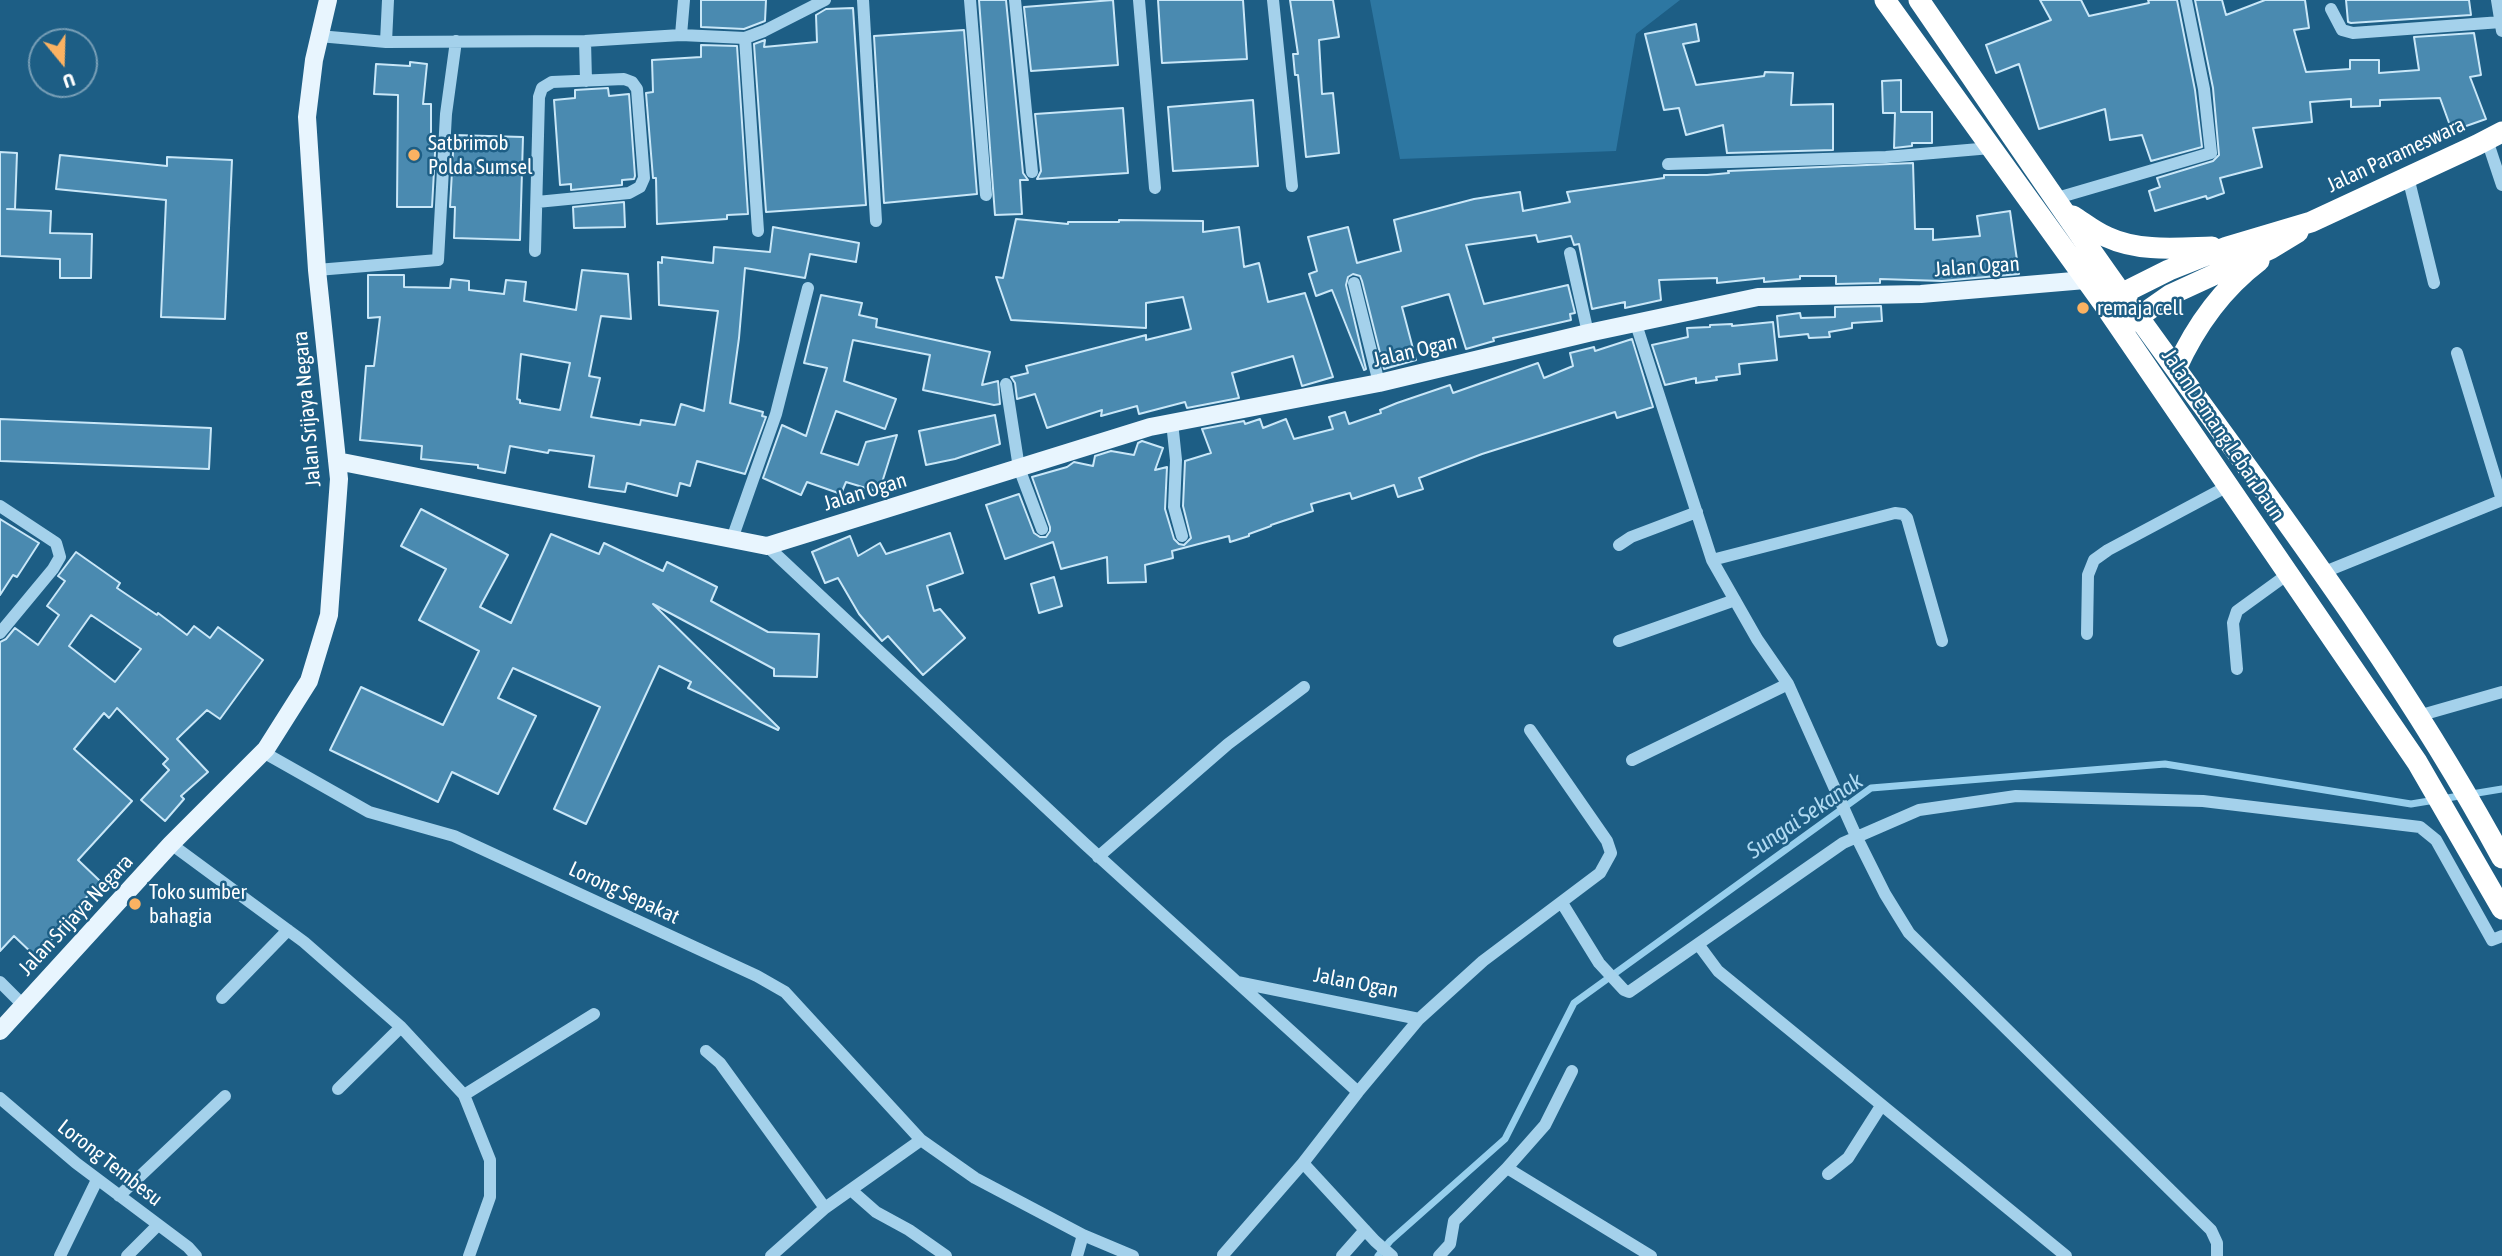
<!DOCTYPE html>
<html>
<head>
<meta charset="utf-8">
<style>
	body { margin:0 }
	#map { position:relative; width:2502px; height:1256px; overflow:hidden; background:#1d5e85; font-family:"Asap Condensed",sans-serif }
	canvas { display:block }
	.north { position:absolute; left:28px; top:28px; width:70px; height:70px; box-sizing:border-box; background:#1d5e85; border:2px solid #779eb6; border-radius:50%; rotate:161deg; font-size:19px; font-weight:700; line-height:28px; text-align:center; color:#fff }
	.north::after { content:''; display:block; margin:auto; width:24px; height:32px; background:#fbb262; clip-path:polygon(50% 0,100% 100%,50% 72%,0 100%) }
</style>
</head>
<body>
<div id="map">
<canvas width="2502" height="1256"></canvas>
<div class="north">U</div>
</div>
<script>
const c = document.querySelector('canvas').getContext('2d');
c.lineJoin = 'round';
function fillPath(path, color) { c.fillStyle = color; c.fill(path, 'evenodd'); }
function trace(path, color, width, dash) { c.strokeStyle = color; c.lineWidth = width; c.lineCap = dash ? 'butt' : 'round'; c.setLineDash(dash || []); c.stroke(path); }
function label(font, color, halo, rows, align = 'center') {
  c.font = font + ' "Asap Condensed",sans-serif'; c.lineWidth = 5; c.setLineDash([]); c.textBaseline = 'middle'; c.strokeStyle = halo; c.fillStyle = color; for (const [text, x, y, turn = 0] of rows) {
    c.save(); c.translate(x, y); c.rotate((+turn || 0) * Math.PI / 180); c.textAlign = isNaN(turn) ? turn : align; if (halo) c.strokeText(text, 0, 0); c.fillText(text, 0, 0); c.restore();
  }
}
fillPath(new Path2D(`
	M1370 0H1680L1636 34 1616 151 1400 159Z`), '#2d77a2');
trace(new Path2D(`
	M1378 1256 1390 1241 1505 1139 1574 1003 1871 788 2165 764 2411 804 2502 789`), '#97cfed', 7);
const building = new Path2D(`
	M701 0H766L765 21 744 29 701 27Z
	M979 0H1006L1023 173 1028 180H1020L1022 214 995 215Z
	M1113 0 1118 65 1031 71 1024 7Z
	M1158 0H1243L1247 59 1162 63Z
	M1290 0H1333L1339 37 1319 40 1322 94 1333 93 1339 153 1306 157 1298 75H1295L1293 54H1298Z
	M2040 0H2081L2089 16 2149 3 2148 0H2177L2195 90 2202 147 2151 161 2142 135 2110 140 2105 109 2039 129 2019 64 1996 73 1986 45 2051 20Z
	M2195 0H2222L2226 15 2265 0H2305L2309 28 2294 30 2306 72 2350 69V60H2379V73L2419 70 2414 37 2474 33 2481 75 2470 77 2486 119 2452 131 2440 98 2380 100V106L2351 107V99L2310 102 2312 122 2253 128 2262 167 2220 178 2224 193 2207 199 2206 196 2155 211 2149 191 2160 187 2157 178 2213 161 2219 155 2213 88Z
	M2346 0H2469L2471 15 2351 23 2348 22Z
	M853 8 866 205 766 212 754 44 765 40 764 47 817 42 816 15 826 9Z
	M1696 24 1699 41 1683 44 1696 85 1764 76 1765 72 1793 73 1791 105 1833 104V150L1727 153 1723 125 1686 135 1679 108 1664 110 1645 34Z
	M964 30 977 194 884 203 874 36Z
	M701 45 737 46 748 214 727 215V219L657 224 656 178H653L646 93 653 92 652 60 701 57Z
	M410 62 427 64 423 104H431V135H436L432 207H397L398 95 374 94 376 64 410 66Z
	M1901 80V112H1932V143H1912V146L1894 148 1895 113H1883L1882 81Z
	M608 88 609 96 629 94 635 176 634 179 622 180V185L571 190V184L560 185 554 100 575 98V90Z
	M1253 100 1258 166 1173 171 1168 107Z
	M1123 108 1128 173 1037 179 1041 171 1035 114Z
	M454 135 523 137 520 240 454 238 455 207H450Z
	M0 152 17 153 15 209H7L51 211 50 233 92 234 91 278H60V259L0 256Z
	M60 155 167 166V157L232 160 225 319 161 317 166 200 56 189Z
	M1913 163 1915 229H1933V240L1980 236 1977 216 2010 211 2019 274 1942 281 1880 279V283L1836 284V276H1800V279L1764 282V278L1717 283V278L1659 280 1661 300 1625 308V302L1592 309 1579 244 1574 245 1571 236 1538 242 1536 235 1466 245 1484 304 1568 285 1575 313 1570 314 1571 320 1493 338 1494 341 1466 349 1449 294 1402 307 1416 360 1384 369 1362 281 1360 276 1353 274 1348 277 1346 285 1366 369 1364 370 1332 290 1316 296 1309 274 1317 271 1308 237 1348 227 1357 263 1401 251 1394 220 1474 199 1520 192 1523 211 1570 202 1567 192 1664 178V175H1707L1729 173 1728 171Z
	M624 202 625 227 574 228 573 207Z
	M1016 219 1068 224V222H1119V220L1203 221V232L1239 227 1244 267 1259 263 1268 302 1305 293 1333 377 1302 386 1293 356 1232 373 1239 398 1187 408 1185 402 1139 414 1137 406 1101 416 1102 410 1047 428 1035 394 1017 399 1015 383 1011 377 1028 373 1026 366 1146 335V340L1191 329 1183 297 1146 303V328L1011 320 996 277 1003 278Z
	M773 227 859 243 856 262 810 254 805 278 745 268 739 338 730 403 763 412 762 416 766 417 745 474 697 461 690 486 680 483 677 496 627 483 625 492 589 487 594 456 549 450 548 453 510 446 505 473 478 468V465L421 459 422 446 360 440 366 366H374L380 317 368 318V275H404V287L450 288 451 279 469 281V290L504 294 506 280 526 282 524 301 576 310 582 270 628 274 631 319 601 316 589 376 600 378 591 417 640 425 641 420 675 425 681 404 704 411 718 311 659 305 658 262 662 263V257L713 263 714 247 770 252ZM521 354 570 363 560 410 520 403V400L517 399Z
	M821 295 862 303 859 315 877 319 876 327 990 352 982 385 998 381 1000 404 994 405 923 390 930 355 853 340 844 381 896 399 885 429 836 411 821 453 858 465 866 442 897 435 879 492 846 482 841 494 807 482 801 495 763 478 782 425 806 436 827 368 804 363Z
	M1881 306 1882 321 1852 323V328L1829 332 1830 337 1809 338 1808 334 1779 337 1777 316 1800 313 1801 318 1835 317V307Z
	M1773 322 1777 360 1739 364 1740 374 1716 377 1717 380 1696 383V378L1665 385 1652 345 1688 337 1687 328 1710 327V325L1732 324V326Z
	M1632 339 1653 407 1617 418 1615 412 1482 454 1419 478 1423 489 1398 497 1394 485 1352 499 1350 493 1311 504 1313 511 1271 525V526L1249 534V536L1230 542 1229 536 1172 551 1173 558 1145 565 1146 582 1108 583 1107 557 1061 569 1053 542 1005 559 986 505 1019 494 1034 533 1040 537H1046L1050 531V527L1032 477 1067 467 1074 462 1093 466 1095 456 1111 451 1134 455 1138 443 1142 441 1163 448 1155 470 1167 467 1165 509 1174 539 1179 544 1184 545 1191 538 1183 506 1185 461 1211 453 1202 429 1244 421 1245 424 1260 419 1263 428 1286 419 1294 439 1333 429 1329 417 1345 412 1349 424 1381 413 1380 410 1397 403 1450 385 1453 393 1538 363 1544 378 1573 366 1570 353 1594 347 1595 351Z
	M995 415 1000 444 955 459 926 465 919 431Z
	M0 419 211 428 209 469 0 461Z
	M421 509 508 555 480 607 511 623 551 534 599 554 604 543 663 571 667 562 717 587 711 601 768 632 819 634 817 677 774 676V669L653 604 779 728 778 730 688 688 691 682 659 666 586 824 554 809 600 707 513 668 498 698 536 716 498 794 452 772 438 802 330 750 361 687 443 725 479 651 419 620 446 569 401 546Z
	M0 519 39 543 17 577 13 575 0 595Z
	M950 533 963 573 927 586 934 611 940 609 965 638 923 675 888 636 882 641 859 614 838 578 825 583 812 552 850 536 858 556 880 543 886 554Z
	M76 552 120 583 117 588 157 615 158 613 187 635 194 626 210 638 218 627 263 660 220 719 207 710 177 739 208 772 181 796 184 799 165 821 141 800 169 770 163 764 168 759 117 708 109 718 104 713 74 749 132 801 78 860 101 882 57 928 60 931 35 956 14 936 0 951V642L6 639 15 628 38 645 59 615 47 606 65 581 58 576ZM91 615 141 649 115 682 69 646Z
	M1054 577 1062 606 1039 613 1031 584Z`);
fillPath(building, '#4a8ab0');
trace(building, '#c9e7f8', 2);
trace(new Path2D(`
	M863 0 876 221
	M970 0 986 195
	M1015 0 1032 172
	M1139 0 1155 188
	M1273 0 1292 186
	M2497 0 2502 31
	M2331 9 2342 30 2353 33 2501 22
	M681 35 684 0
	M319 36 386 42 585 41 681 35 745 38 764 31 825 0
	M745 38 758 231
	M585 41 586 81
	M386 42 388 0
	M2487 140 2502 185
	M1668 164 1886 157 1991 148
	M2408 177 2434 283
	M2057 198 2211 153 2204 89 2186 0
	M535 251 539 97 542 88 552 82 624 79 632 82 637 89 644 178 640 187 629 193 537 202
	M1570 253 1588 333
	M317 270 438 260 446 114 456 41
	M1354 283 1379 383
	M1636 324 1712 560 1895 513 1903 514 1907 518 1942 641
	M2457 353 2502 500
	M1006 384 1019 468 1042 529
	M1172 422 1176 460 1174 507 1182 536
	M0 506 56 543 60 557 53 569 0 633
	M732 539 776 414 808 288
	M1619 545 1631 537 1697 512
	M767 546 1085 844 1358 1092
	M1712 560 1757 639 1788 684 1856 836 1885 894 1909 933 2211 1230 2217 1243V1256
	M2322 573 2502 500
	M2087 634 2088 575 2094 560 2108 550 2228 486
	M1619 641 1735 600
	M2237 669 2233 623 2237 611 2288 574
	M2418 716 2502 692
	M263 752 369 812 454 836 757 976 785 992 921 1140
	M1632 760 1788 684
	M171 844 304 942 401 1027 464 1095 490 1160V1197L469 1256
	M1098 857 1228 744 1304 687
	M1562 903 1599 963 1624 990 1629 992 1843 843 1919 810 2016 796 2203 801 2420 827 2436 840 2492 940 2502 936
	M1698 944 1718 971 2066 1256
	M0 982 23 1005
	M1237 982 1419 1019
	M222 998 288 930
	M706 1051 720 1063 825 1208
	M338 1089 401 1027
	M464 1095 594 1014
	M0 1098 76 1163 188 1247 196 1256
	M1507 1168 1651 1256
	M1828 1174 1848 1158 1881 1106
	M851 1190 876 1212 909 1230 946 1256
	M119 1196 225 1096
	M1223 1255 1303 1163
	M60 1256 97 1180
	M127 1256 158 1225
	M771 1256 825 1208 921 1140 975 1178 1083 1235 1133 1256
	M1077 1256 1083 1235
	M1342 1256 1365 1230
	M1392 1256 1375 1241 1303 1163 1358 1092 1419 1019 1483 961 1600 873 1611 853 1607 841 1530 730
	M1439 1256 1450 1244 1454 1221 1507 1168 1545 1125 1572 1071`), '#a4d1eb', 12);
trace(new Path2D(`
	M337 461 767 546 1150 427 1379 383 1588 333 1758 297 1921 294 2097 279
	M0 1031 171 844 266 749 309 681 329 615 339 479 317 270 307 117 314 60 328 0`), '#e8f5fe', 18);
trace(new Path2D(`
	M1885 0 2103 303 2417 762 2502 909
	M1919 0C1992 106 2063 213 2139 318 2265 493 2399 667 2502 858
	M2073 216C2084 223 2095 232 2107 237 2139 252 2177 248 2212 247
	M2109 300 2169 270 2227 247 2311 222 2477 145 2502 132
	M2127 325 2170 295 2270 249 2298 232
	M2176 369C2195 327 2222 289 2259 261`), '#fff', 21);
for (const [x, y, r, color] of [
	[414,155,7,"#fbb262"],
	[2083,308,7,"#fbb262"],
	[135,904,7,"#fbb262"]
]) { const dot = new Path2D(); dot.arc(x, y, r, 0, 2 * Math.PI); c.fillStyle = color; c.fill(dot); trace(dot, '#1d5e85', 2.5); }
label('21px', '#fff', '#1d5e85', [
	["Satbrimob",428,143],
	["Polda Sumsel",428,167],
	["remaja cell",2097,308],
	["Toko sumber",149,892],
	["bahagia",149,916]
], 'left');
label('21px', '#fff', '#1d5e85', [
	["Jalan Parameswara",2396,155,-25],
	["Jalan Ogan",1977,267,-4],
	["Jalan Ogan",1415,351,-13],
	["Jalan Srijaya Negara",307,409,-95],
	["Jalan Demang Lebar Daun",2223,435,56],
	["Jalan Ogan",865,492,-17],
	["Lorong Sepakat",624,893,25],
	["Jalan Srijaya Negara",76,915,-47],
	["Jalan Ogan",1356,983,11],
	["Lorong Tembesu",110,1163,38]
]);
label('italic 23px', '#b0daf2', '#1d5e85', [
	["Sungai Sekanak",1805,816,-34]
]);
</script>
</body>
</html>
